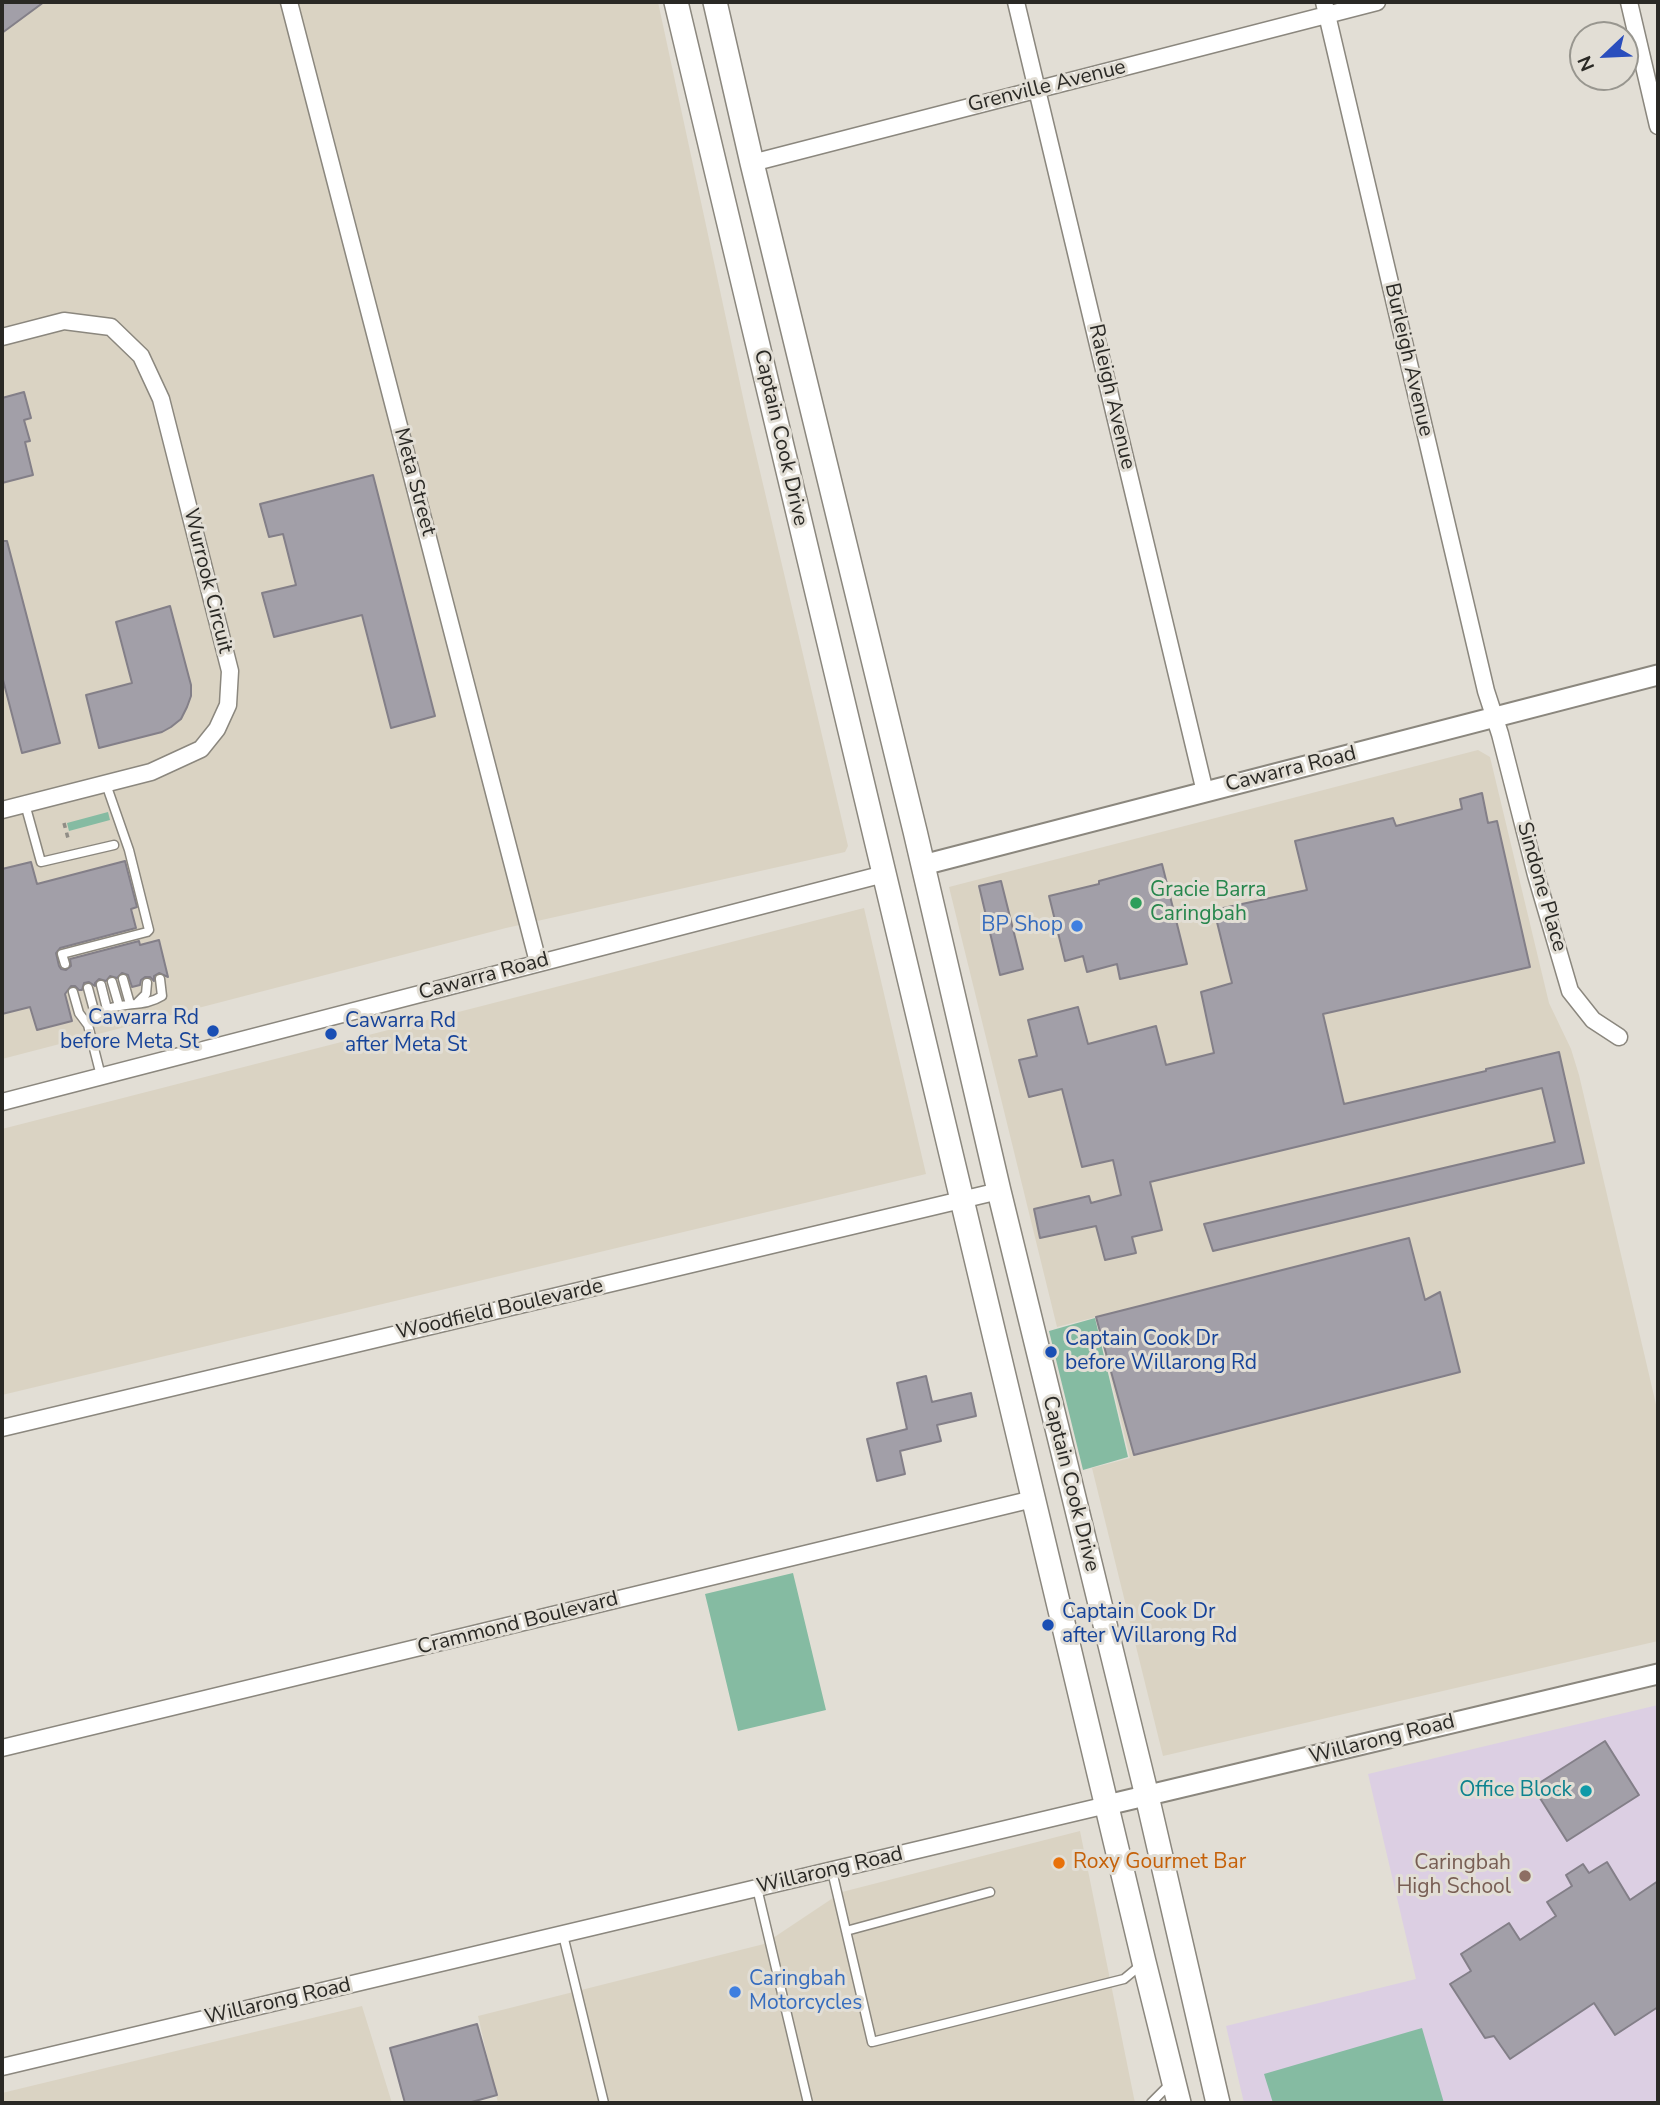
<!DOCTYPE html>
<html>
<head>
<meta charset="utf-8">
<style>
	body { margin:0 }
	#map { position:relative; width:1660px; height:2105px; overflow:hidden; background:#e2ded5; font-family:"Nunito Sans",sans-serif }
	canvas { display:block }
	.frame { position:absolute; inset:0; border:4px solid #2a2925; pointer-events:none }
	.north { position:absolute; left:1569px; top:21px; width:70px; height:70px; box-sizing:border-box; background:#e2ded5; border:2px solid #98968f; border-radius:50%; rotate:247deg; font-size:19px; font-weight:700; line-height:28px; text-align:center; color:#2a2925 }
	.north::after { content:''; display:block; margin:auto; width:24px; height:32px; background:#2a4ebd; clip-path:polygon(50% 0,100% 100%,50% 72%,0 100%) }
</style>
</head>
<body>
<div id="map">
<canvas width="1660" height="2105"></canvas>
<div class="frame"></div>
<div class="north">N</div>
</div>
<script>
const c = document.querySelector('canvas').getContext('2d');
c.lineJoin = 'round';
function fillPath(path, color) { c.fillStyle = color; c.fill(path, 'evenodd'); }
function trace(path, color, width, dash) { c.strokeStyle = color; c.lineWidth = width; c.lineCap = dash ? 'butt' : 'round'; c.setLineDash(dash || []); c.stroke(path); }
function label(font, color, halo, rows, align = 'center') {
  c.font = font + ' "Nunito Sans",sans-serif'; c.lineWidth = 6; c.setLineDash([]); c.textBaseline = 'middle'; c.strokeStyle = halo; c.fillStyle = color; for (const [text, x, y, turn = 0] of rows) {
    c.save(); c.translate(x, y); c.rotate((+turn || 0) * Math.PI / 180); c.textAlign = isNaN(turn) ? turn : align; if (halo) c.strokeText(text, 0, 0); c.fillText(text, 0, 0); c.restore();
  }
}
fillPath(new Path2D(`
	M2 2H658L747 416 848 846 845 852 506 928 2 1059Z
	M1478 750 1490 757 1549 1003 1571 1049 1579 1075 1658 1413V1641L1163 1756 1092 1468 1130 1458 1096 1317 1057 1327 949 887Z
	M864 908 926 1174 2 1395V1129Z
	M1080 1831 1135 2103H498L478 2016 764 1944 842 1892Z
	M362 2006 392 2103H2V2093Z`), '#dad3c3');
fillPath(new Path2D(`
	M1658 1705V2103H1244L1226 2026 1416 1979 1368 1774Z`), '#dccfe3');
fillPath(new Path2D(`
	M108 812 110 820 69 831 67 823Z
	M1095 1318 1128 1457 1083 1470 1049 1331Z
	M793 1573 826 1710 738 1731 705 1594Z
	M1422 2028 1444 2103H1273L1264 2074Z`), '#85bba2');
const building = new Path2D(`
	M2 2H44L2 33Z
	M24 392 31 418 24 420 30 441 25 442 33 475 2 483V398Z
	M373 475 435 716 391 728 362 615 274 637 262 593 296 585 283 534 269 537 260 504Z
	M2 541H7L60 743 22 753 2 676Z
	M170 606 191 685V696L187 707 181 719 171 727 162 732 99 748 86 695 132 683 116 622Z
	M1482 793 1488 823 1497 821 1530 967 1323 1014 1344 1104 1486 1071V1069L1559 1052 1584 1163 1213 1251 1204 1224 1555 1142 1542 1088 1150 1182 1162 1230 1132 1237 1136 1253 1105 1260 1096 1226 1040 1238 1034 1209 1089 1196 1091 1203 1121 1195 1113 1160 1082 1167 1062 1089 1029 1097 1019 1060 1037 1056 1028 1020 1078 1007 1088 1044 1156 1026 1166 1065 1214 1053 1201 992 1232 983 1214 910 1307 890 1295 841 1393 818 1396 826 1462 809 1460 799Z
	M125 861 137 907 131 909 136 928 60 948 56 953 59 966 61 969 66 970 71 966 70 959 139 941 140 945 159 940 168 977 159 973 154 976V981L150 977H145L141 980 140 985 132 987 128 975 122 973 117 978 110 976 106 981 99 979 95 983V986L89 982 84 983 82 990H79L75 986H71L65 994 72 1021 37 1030 30 1007 2 1014V869L31 862 37 884Z
	M1162 864 1187 964 1120 979 1117 964 1087 972 1083 956 1065 961 1049 896 1099 884V881Z
	M1001 881 1023 969 1000 975 979 886Z
	M1409 1238 1425 1300 1440 1292 1460 1372 1134 1455 1096 1317Z
	M926 1376 932 1402 971 1393 976 1416 937 1425 941 1441 900 1451 905 1474 877 1481 867 1439 907 1429 897 1383Z
	M1605 1741 1639 1795 1567 1841 1533 1787Z
	M1607 1862 1630 1900 1658 1881V2007L1615 2035 1594 2003 1510 2059 1494 2036 1485 2038 1450 1984 1471 1971 1461 1954 1509 1923 1520 1940 1556 1916 1547 1902 1572 1886 1566 1875 1583 1864 1589 1873Z
	M477 2024 497 2095 468 2103H405L390 2048Z`);
fillPath(building, '#a29fa8');
trace(building, '#837f88', 2);
const service = new Path2D(`
	M25 804 41 862 114 845
	M65 964 62 954 147 932 149 930 129 850 106 784
	M123 979 130 1004
	M112 982 119 1006
	M101 985 107 1009
	M88 988 95 1014
	M73 992 79 1013 88 1025 101 1076
	M138 1002 146 994 147 983
	M88 1025C108 996 139 1011 162 996L160 979
	M832 1871 872 2042 1124 1979 1142 1964
	M757 1888 808 2103
	M846 1931 990 1892
	M563 1935 604 2103
	M1151 2103 1171 2083`);
const minor = new Path2D(`
	M289 2 538 962
	M1016 2 1205 792
	M1324 2 1486 691 1500 734 1536 875 1570 991 1593 1020 1619 1037
	M1629 2 1658 126
	M752 163 1377 2
	M2 337 64 321 111 327 141 356 161 399 230 671 228 705 217 729 201 749 151 772 2 810
	M2 1102 884 874
	M2 1428 999 1191
	M2 1748 1033 1499
	M2 2067 1107 1805`);
const tertiary = new Path2D(`
	M923 865 1658 675
	M1107 1805 1658 1674`);
const secondary = new Path2D(`
	M676 2 1144 1962 1179 2103
	M715 2 752 163 915 831 999 1191 1147 1796 1218 2103`);
trace(service, '#8b877e', 11);
trace(minor, '#8b877e', 19);
trace(tertiary, '#8b877e', 23);
trace(secondary, '#8b877e', 26);
trace(new Path2D(`
	M64 823 69 842`), '#908d86', 3.5, [5, 5]);
trace(service, '#fff', 8);
trace(minor, '#fff', 16);
trace(tertiary, '#fff', 19);
trace(secondary, '#fff', 23);
for (const [x, y, r, color] of [
	[1136,903,7,"#2e9e5b"],
	[1077,926,7,"#3f7fe0"],
	[213,1031,7,"#1a4fb4"],
	[331,1034,7,"#1a4fb4"],
	[1051,1352,7,"#1a4fb4"],
	[1048,1625,7,"#1a4fb4"],
	[1586,1791,7,"#0f9aa8"],
	[1059,1863,7,"#e8710a"],
	[1525,1876,7,"#8d6e63"],
	[735,1992,7,"#3f7fe0"]
]) { const dot = new Path2D(); dot.arc(x, y, r, 0, 2 * Math.PI); c.fillStyle = color; c.fill(dot); trace(dot, '#e2ded5', 2.5); }
label('21px', '#2a2925', '#e2ded5', [
	["Grenville Avenue",1047,87,-14],
	["Burleigh Avenue",1408,360,77],
	["Raleigh Avenue",1111,397,77],
	["Captain Cook Drive",780,438,77],
	["Meta Street",414,482,75],
	["Wurrook Circuit",207,581,76],
	["Cawarra Road",1291,770,-14],
	["Sindone Place",1541,887,74],
	["Cawarra Road",484,977,-15],
	["Woodfield Boulevarde",500,1310,-13],
	["Captain Cook Drive",1070,1484,76],
	["Crammond Boulevard",518,1624,-14],
	["Willarong Road",1382,1740,-14],
	["Willarong Road",830,1871,-13],
	["Willarong Road",278,2002,-13]
]);
label('21px', '#27864d', '#e2ded5', [
	["Gracie Barra",1150,891],
	["Caringbah",1150,915]
], 'left');
label('21px', '#366cbe', '#e2ded5', [
	["BP Shop",1063,926],
	["Caringbah",749,1980,"left"],
	["Motorcycles",749,2004,"left"]
], 'right');
label('21px', '#164399', '#e2ded5', [
	["Cawarra Rd",199,1019,"right"],
	["before Meta St",199,1043,"right"],
	["Cawarra Rd",345,1022],
	["after Meta St",345,1046],
	["Captain Cook Dr",1065,1340],
	["before Willarong Rd",1065,1364],
	["Captain Cook Dr",1062,1613],
	["after Willarong Rd",1062,1637]
], 'left');
label('21px', '#0d838f', '#e2ded5', [
	["Office Block",1572,1791]
], 'right');
label('21px', '#c56008', '#e2ded5', [
	["Roxy Gourmet Bar",1073,1863]
], 'left');
label('21px', '#785e54', '#e2ded5', [
	["Caringbah",1511,1864],
	["High School",1511,1888]
], 'right');
</script>
</body>
</html>
